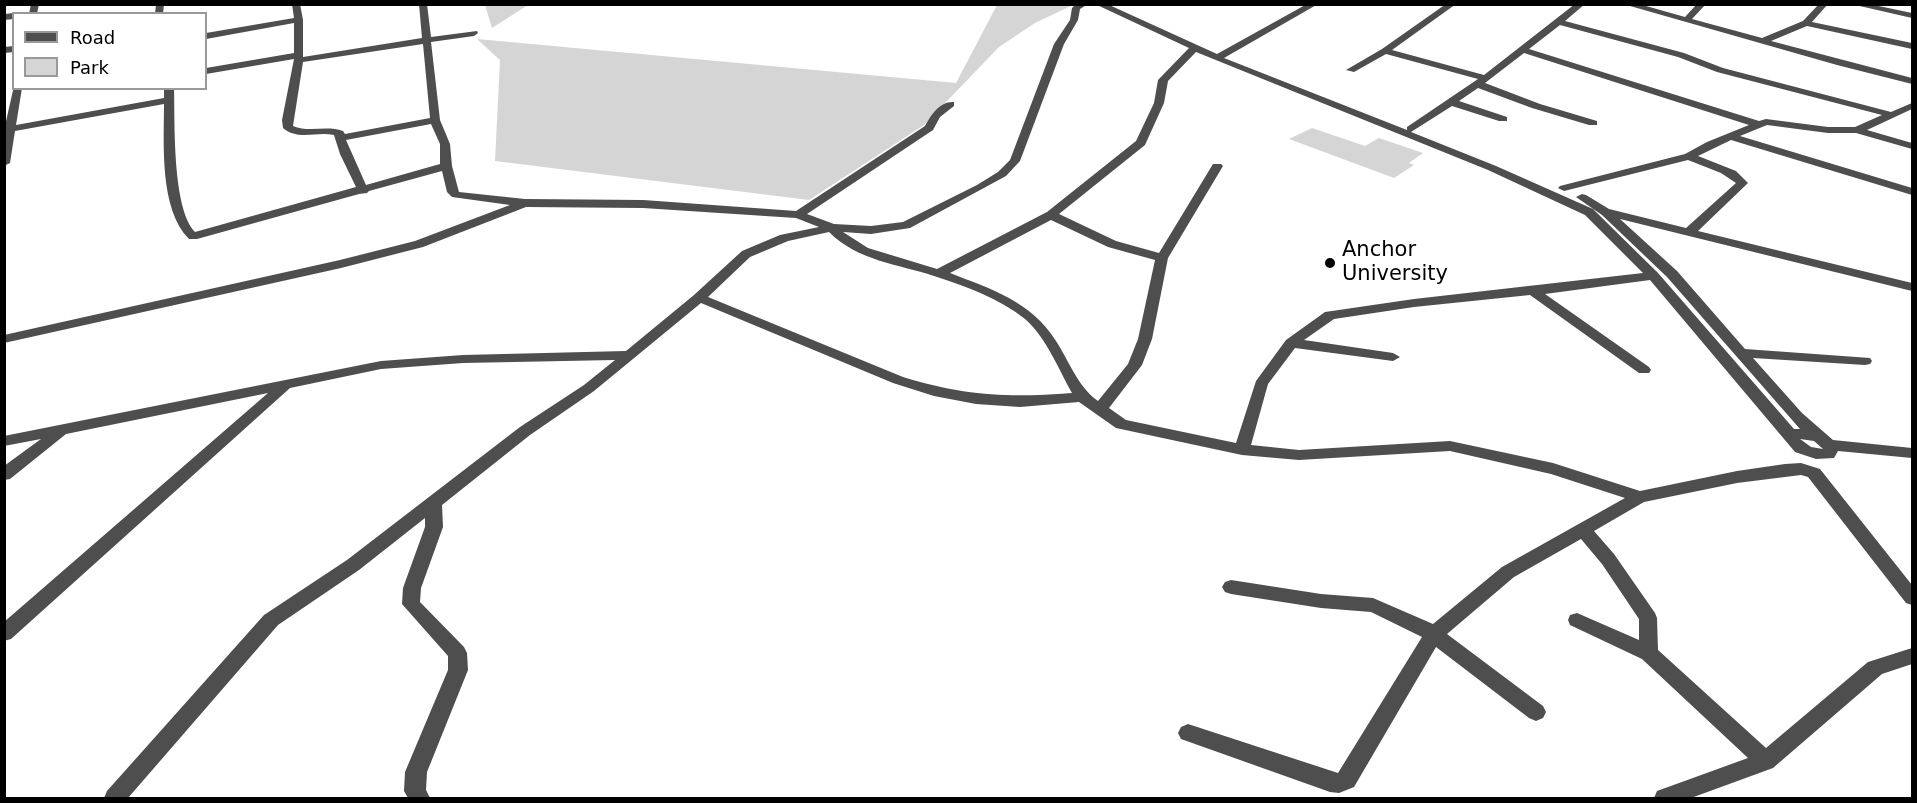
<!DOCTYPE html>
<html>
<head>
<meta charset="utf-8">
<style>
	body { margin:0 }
	#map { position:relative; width:1917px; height:803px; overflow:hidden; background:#fff; font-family:"DejaVu Sans",sans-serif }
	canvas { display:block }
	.frame { position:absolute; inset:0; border:6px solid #000; pointer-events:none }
	.legend { position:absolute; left:12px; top:12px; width:195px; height:78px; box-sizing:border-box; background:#fff; border:2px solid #999; margin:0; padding:8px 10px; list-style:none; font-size:18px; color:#000 }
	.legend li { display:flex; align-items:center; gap:12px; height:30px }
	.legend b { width:30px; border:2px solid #999 }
</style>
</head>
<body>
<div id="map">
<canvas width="1917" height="803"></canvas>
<div class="frame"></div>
<ul class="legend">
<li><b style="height:8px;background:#4e4e4e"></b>Road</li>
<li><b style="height:16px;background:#d5d5d5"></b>Park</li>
</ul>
</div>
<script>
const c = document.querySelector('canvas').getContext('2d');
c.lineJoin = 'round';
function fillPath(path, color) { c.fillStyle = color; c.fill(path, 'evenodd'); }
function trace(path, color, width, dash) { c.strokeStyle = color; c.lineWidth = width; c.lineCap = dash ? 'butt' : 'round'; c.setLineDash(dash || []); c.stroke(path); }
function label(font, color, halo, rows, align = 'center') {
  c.font = font + ' "DejaVu Sans",sans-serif'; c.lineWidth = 4.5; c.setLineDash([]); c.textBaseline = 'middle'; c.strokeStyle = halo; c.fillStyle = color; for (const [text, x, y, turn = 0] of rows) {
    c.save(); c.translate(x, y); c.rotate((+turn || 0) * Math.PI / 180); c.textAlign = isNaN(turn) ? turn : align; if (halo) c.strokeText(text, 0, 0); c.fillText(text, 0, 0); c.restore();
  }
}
fillPath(new Path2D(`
	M485 5V4L528 5 492 28Z
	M997 5H1073L1035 23 999 47 924 125 809 200 495 161 500 60 477 39 956 83Z
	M1312 128 1365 146 1379 138 1423 153 1409 163 1414 165 1394 178 1289 139Z`), '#d5d5d5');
fillPath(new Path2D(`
	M31 4H39L37 14H29Z
	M156 4H164L163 14H155Z
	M292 4H300L303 20V57L422 38 419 4H427L431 37 477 31 478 33 474 36 431 42 440 120 450 144 452 166 459 192 525 199 643 200 796 211 925 126C931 115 940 101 954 102V106L940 117 933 130 807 214 834 224 871 226 903 222 977 185 998 172 1010 160 1054 44 1070 20 1072 8 1076 4H1088L1080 9 1078 20 1064 44 1020 161 1006 176 910 228 871 234 843 232 868 248 937 269 1047 212 1136 141 1154 103 1158 80 1189 48 1095 4H1107L1217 54 1307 4H1318L1224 58 1407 130V127L1478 79 1386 54 1354 72 1346 70 1382 49 1446 4H1456L1392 50 1484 75 1575 4H1585L1565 21 1684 53 1723 68 1891 112 1912 103V109L1867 130 1912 143V149L1856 133H1828L1767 125 1740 136 1912 188V195L1731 140 1698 156 1736 171 1748 183 1698 231 1912 283V291L1620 219 1677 271 1745 349 1870 358 1872 361 1870 364 1865 365 1753 358 1802 413 1833 440 1912 448V458L1838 451 1834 458 1816 459 1795 452 1650 280 1545 294 1649 367 1651 370 1649 373H1639L1530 295 1414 307 1334 319 1304 340 1393 353 1400 357 1393 361 1295 348 1268 384 1251 445 1299 450 1450 441 1553 463 1640 491 1737 471 1785 464 1801 463 1820 469 1912 585V605L1906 603 1808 477 1801 475 1737 483 1644 502 1594 531 1614 554 1655 613 1657 618 1658 650 1766 748 1868 662 1912 648V664L1882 674 1773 768 1691 798H1654L1657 791 1748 758 1642 659 1570 625 1568 620 1570 615 1577 613 1639 640V619L1602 564 1581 539 1514 577 1447 634 1543 706 1546 712 1543 718 1536 721 1529 718 1436 647 1354 787 1339 793 1330 792 1181 739 1178 733 1181 727 1188 724 1338 773 1422 637 1371 612 1321 608 1231 594 1225 592 1222 587 1225 582 1231 580 1321 594 1373 598 1433 624 1502 567 1625 498 1551 474 1450 451 1299 460 1242 455 1116 428 1079 402 1020 407 976 404 934 396 893 383 701 303 594 391 530 435 442 505 443 527 421 588 420 602 464 647 467 653 468 670 427 772 426 790 430 798H408L404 791 405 772 448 670V656L402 604 403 588 425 527V518L359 570 278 625 128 798H104L107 791 264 615 347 560 520 427 584 385 615 360 463 363 381 369 290 388 11 639 4 641V622L268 393 66 434 10 479 4 480V466L41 439 4 446V436L381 361 463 355 626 351 694 295 742 251 780 235 819 227 796 218 643 208 526 207 423 247 341 268 4 343V335L340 260 415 241 510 205 452 197 447 192 442 171 369 191 367 193 359 194 197 239H189C159 209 164 143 164 104L15 131 10 163 4 166V130L14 86V88H22L16 125 164 98V88H174C175 122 172 208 195 232L356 187 340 154 334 135C317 131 298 141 283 128L282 120 294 59 206 74V68L294 53V23L206 39V33L294 18ZM1560 25 1678 57 1717 72 1882 115 1855 127H1828L1766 119 1759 121 1529 49ZM423 44 430 118 345 134 343 131C326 125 309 133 293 126L303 62ZM1196 52 1488 170 1585 215 1643 273 1414 299 1325 312 1286 340 1256 381 1236 443 1126 420 1109 408 1142 365 1152 339 1168 258 1223 166 1221 164H1213L1159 253 1116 241 1059 214 1145 145 1164 103 1168 81ZM1524 53 1749 125 1707 142 1685 154 1560 186 1558 188 1564 191 1688 160 1721 173 1736 183 1686 228 1609 209 1586 195 1582 194 1576 197 1602 215 1667 277 1800 429H1794L1658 273 1593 209 1496 166 1411 132 1452 106 1499 121H1507V117L1459 101 1478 88 1532 108 1589 125H1597V121L1540 104 1485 83ZM431 124 440 144V164L366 185 346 140ZM1051 220 1108 247 1155 260 1138 339 1128 364 1098 401C1078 387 1069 361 1056 341 1031 301 991 289 950 273ZM829 232C858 261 898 264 934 276 966 286 1000 299 1025 319 1046 337 1059 370 1072 393 1007 398 966 396 903 377L708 297 750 257 788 241ZM1800 439 1814 441 1823 449 1811 447Z
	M1623 4H1639L1685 17 1697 4H1706L1692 19 1762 38 1803 21 1819 4H1828L1812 22 1912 43V49L1807 26 1771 41 1912 78V84L1837 65Z
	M1851 4H1869L1912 13V18Z
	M14 13V19L4 20V14Z
	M14 46V52L4 53V47Z`), '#4e4e4e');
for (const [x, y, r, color] of [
	[1330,263,6,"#000"]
]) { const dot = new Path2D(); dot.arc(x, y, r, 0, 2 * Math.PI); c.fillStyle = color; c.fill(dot); trace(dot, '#fff', 2); }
label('21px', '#000', '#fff', [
	["Anchor",1342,251],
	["University",1342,275]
], 'left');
</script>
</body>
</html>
